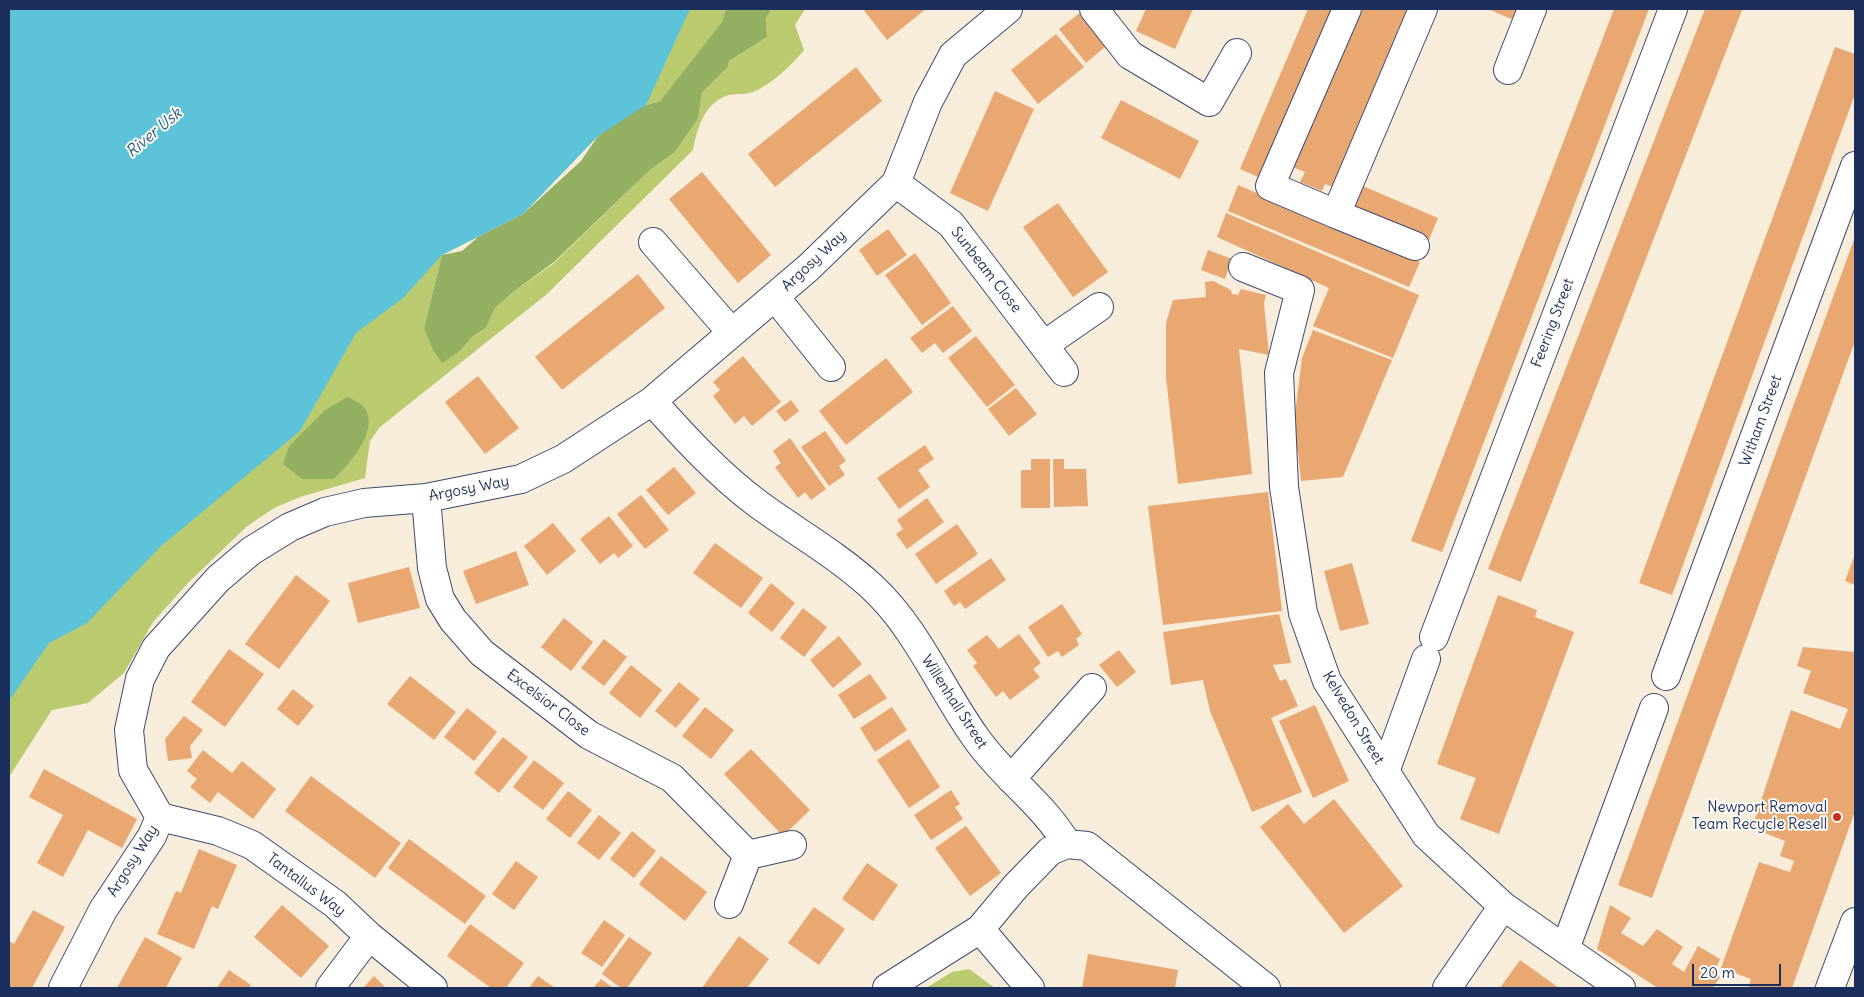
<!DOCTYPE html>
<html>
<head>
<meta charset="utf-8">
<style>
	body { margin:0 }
	#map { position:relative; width:1864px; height:997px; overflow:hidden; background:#f8ecda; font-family:Delius,sans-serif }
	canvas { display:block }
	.frame { position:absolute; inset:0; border:10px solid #1b2f5e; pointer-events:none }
	.scale { position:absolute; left:1692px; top:964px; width:89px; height:22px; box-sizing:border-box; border:2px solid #1b2f5e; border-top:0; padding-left:6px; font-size:15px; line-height:18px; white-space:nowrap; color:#1b2f5e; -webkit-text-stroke:4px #fdfcf7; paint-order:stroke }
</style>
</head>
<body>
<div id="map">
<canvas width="1864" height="997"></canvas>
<div class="frame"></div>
<div class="scale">20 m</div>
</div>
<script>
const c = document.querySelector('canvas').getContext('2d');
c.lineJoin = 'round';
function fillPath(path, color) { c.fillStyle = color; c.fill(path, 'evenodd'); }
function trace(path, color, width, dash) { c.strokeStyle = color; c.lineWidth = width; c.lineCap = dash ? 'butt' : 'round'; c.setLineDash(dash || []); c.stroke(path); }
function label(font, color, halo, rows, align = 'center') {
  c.font = font + ' Delius,sans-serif'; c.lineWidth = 4; c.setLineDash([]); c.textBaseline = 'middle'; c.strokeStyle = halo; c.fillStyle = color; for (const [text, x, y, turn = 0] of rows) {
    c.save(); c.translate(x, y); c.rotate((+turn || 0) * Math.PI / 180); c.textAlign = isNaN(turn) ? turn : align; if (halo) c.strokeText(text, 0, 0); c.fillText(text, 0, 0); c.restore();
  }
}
fillPath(new Path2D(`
	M539 9H724V21L660 101 646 105 598 136 523 214 442 255 424 328 460 351 472 337 486 328 495 308 513 292 553 264 650 170 675 152 698 119 702 93 728 67 729 61 767 37 766 17 771 9H805L795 25 804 50C794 63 766 90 749 93 742 95 734 93 726 96 704 104 697 129 693 150L547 294 380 427 370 441 365 478 300 497 274 508 246 527 188 583 153 622 124 673 88 703 52 710 9 777V500ZM306 430 284 464 289 446Z
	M969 969 995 988H926L952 972Z`), '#bacb6f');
fillPath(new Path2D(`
	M725 9H771L766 18 767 37 729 61 728 67 702 93 698 119 675 152 650 170 554 262 513 292 495 308 486 328 472 337 460 351 442 363 433 350 424 328 442 255 462 251 478 237 523 214 581 161 598 136 637 108 660 101 723 21Z
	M347 397C351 399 357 401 361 404 384 425 350 464 334 479H302L283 464 289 446 324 411Z`), '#93af62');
fillPath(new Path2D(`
	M9 9H690L646 105 598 136 523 214 442 255 403 298 356 333 300 431 160 547 87 623 49 643 9 701Z`), '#5cc3d9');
fillPath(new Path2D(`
	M863 9H926L887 40Z
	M1085 9 1111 42 1086 63 1059 29Z
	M1146 9H1193L1175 49 1136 31Z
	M1308 9H1338L1265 180 1240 169Z
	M1358 9H1414L1341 190 1325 184 1322 191 1300 182 1305 172 1292 167Z
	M1488 9H1518L1514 20Z
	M1614 9H1649L1442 552 1411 541Z
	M1705 9 1742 10 1521 582 1488 569Z
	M1056 34 1084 67 1038 104 1011 70Z
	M1835 47 1855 54V94L1672 595 1639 583Z
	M856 67 882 101 775 187 748 154Z
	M995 91 1034 109 988 211 950 193Z
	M1121 100 1199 141 1180 179 1101 138Z
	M702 172 771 255 738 283 669 199Z
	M1358 184 1438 218 1429 240 1349 207Z
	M1238 185 1420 262 1409 287 1228 211Z
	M1058 203 1108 272 1073 297 1023 227Z
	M1226 213 1419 295 1393 358 1313 326 1329 288 1217 237Z
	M888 229 907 255 877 276 859 250Z
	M1855 237V341L1652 898 1618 885Z
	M1208 250 1232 259 1225 279 1201 270Z
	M915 253 951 303 922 325 885 275Z
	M638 274 665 308 562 390 535 357Z
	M1213 281 1231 290 1232 294 1238 295 1241 289 1266 295 1264 303 1269 355 1239 349 1252 474 1178 484 1166 377V323L1173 300 1206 297 1205 282Z
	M953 306 972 331 943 353 935 343 922 353 910 338Z
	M1313 330 1392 360 1343 477 1301 481 1298 452 1291 446 1302 358Z
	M976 336 1015 385 987 407 948 358Z
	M743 356 781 402 752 426 744 416 735 424 713 396 720 390 713 382Z
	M886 358 913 392 846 445 819 411Z
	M478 376 519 428 485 454 445 402Z
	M1016 388 1037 414 1009 436 988 409Z
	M791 400 799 411 785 422 776 411Z
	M825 431 846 461 839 466 845 475 829 486 801 447Z
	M790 438 826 489 811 500 805 492 798 498 775 467 781 463 773 451Z
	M925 445 934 459 918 470 930 487 899 509 877 478Z
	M1031 459H1050V508H1021V470H1031Z
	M1053 459H1064V469H1086L1088 506 1054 507Z
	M674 467 696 493 668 515 646 490Z
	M1268 492 1282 611 1163 625 1148 506Z
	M641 495 669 530 645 549 617 514Z
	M927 498 944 522 907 549 896 534 903 529 897 520Z
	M609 516 633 546 618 558 614 553 600 564 580 539Z
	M553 523 576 551 547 575 524 546Z
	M957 524 978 554 936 584 915 554Z
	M715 543 763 578 741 608 693 573Z
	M516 551 529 585 476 604 463 571Z
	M1855 554V585L1845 581Z
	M991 558 1006 580 965 609 960 602 954 606 944 591Z
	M1352 563 1369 624 1340 631 1324 571Z
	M409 567 420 608 358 623 348 583Z
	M296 575 330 601 279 669 245 644Z
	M771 583 795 603 772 632 748 613Z
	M1498 595 1537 610 1535 617 1574 632 1499 834 1460 819 1476 778 1437 764Z
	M1062 604 1082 634 1076 639 1079 645 1062 657 1058 651 1048 657 1028 627Z
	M803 608 827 627 804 657 780 638Z
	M1279 614 1291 663 1273 665 1280 681 1286 679 1298 706 1271 718 1302 792 1252 812 1210 711 1203 680 1171 685 1163 632Z
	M564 618 593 642 571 671 541 647Z
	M1019 634 1041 663 1033 669 1040 677 1010 700 1003 691 996 697 973 666 977 663 967 650 987 635 999 649Z
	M839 636 862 664 833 688 810 660Z
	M604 639 627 657 604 686 581 668Z
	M1803 647 1855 652V811L1792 988H1748L1751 979 1721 968 1759 862 1790 872 1794 861 1780 856 1785 841 1752 828 1791 710 1840 729 1848 709 1803 693 1811 671 1797 666Z
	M229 649 264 674 225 727 191 702Z
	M1119 650 1136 672 1117 687 1099 665Z
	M631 665 662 690 640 718 609 693Z
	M870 674 887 698 854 719 838 695Z
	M410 676 456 712 434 740 387 704Z
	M679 682 700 699 676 728 655 711Z
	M293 689 314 706 298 726 277 709Z
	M1315 705 1349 781 1313 798 1279 721Z
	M705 707 734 730 711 759 682 736Z
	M892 707 907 730 875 752 860 728Z
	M467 708 497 732 474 761 444 737Z
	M184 716 203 730 190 746 192 758 168 761 165 739Z
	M503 737 528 757 499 793 474 773Z
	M909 739 940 787 909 808 877 760Z
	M751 749 810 810 783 836 724 774Z
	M203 750 232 773 242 761 276 789 253 819 218 792 210 803 190 787 197 779 187 771Z
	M534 760 564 783 543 810 513 787Z
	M44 769 137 819 122 848 88 830 63 877 37 863 63 815 29 797Z
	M311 776 401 843 375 878 285 811Z
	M951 790 960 804 955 807 963 819 931 840 914 815Z
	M568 791 592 810 570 838 546 819Z
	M1334 799 1403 886 1344 933 1260 827 1288 804 1304 824Z
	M599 815 621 833 599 860 577 843Z
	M966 826 1001 873 970 896 935 848Z
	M632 831 656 851 634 878 610 859Z
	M409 839 486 896 465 924 388 868Z
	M199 849 237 865 218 909 212 906 194 949 157 934 176 891 181 893Z
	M661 856 707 892 685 921 639 884Z
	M516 861 538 877 514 910 492 894Z
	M867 863 898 885 873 921 842 899Z
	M282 905 329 946 301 978 254 937Z
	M1610 905 1631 918 1621 933 1643 946 1657 929 1683 947 1672 964 1684 972 1698 946 1720 959 1714 973 1720 977 1713 988H1658L1597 949Z
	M814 907 845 929 819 965 788 943Z
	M33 910 65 927 32 988H9V941L14 944Z
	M604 920 625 935 602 967 581 953Z
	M470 924 524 963 506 988H491L447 956Z
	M739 936 769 959 747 988H702Z
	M145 937 182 958 172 976 166 988H117Z
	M629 937 652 953 627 988H621L602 974Z
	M1088 954 1178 970 1175 988H1082Z
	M1520 960 1559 988H1500Z
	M229 970 251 985 249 988H217Z
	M374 976 386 988H363Z
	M538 976 555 988H529Z
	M601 979 613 988H593Z`), '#e9a872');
const minor = new Path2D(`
	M1094 9 1130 55 1209 102 1237 53
	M1347 9 1270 186 1336 214 1423 9
	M1508 70 1532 9
	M896 183 951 224 1064 372
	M1336 214 1415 246
	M653 242 732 333
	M1243 267 1300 290 1279 373 1284 487 1303 613 1327 681 1426 835 1503 906 1621 988
	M775 297 831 367
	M1044 345 1099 307
	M652 401C685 438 718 474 758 504 795 531 837 555 871 586 917 628 940 688 976 738 1003 777 1043 803 1067 844
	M426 498 432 568 440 599 453 620 482 653 589 735 672 778 748 855
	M1434 637 1673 9
	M1666 676 1855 166
	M1385 772 1426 659
	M1011 779 1092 688
	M160 817 218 831 252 845 335 904 369 936 433 988
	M729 904 748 855 792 845
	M980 929 1030 988
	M1565 949 1654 708
	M63 988 103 910 152 836 160 817 133 770 129 730 140 679 156 648 218 579 251 551 290 527 325 512 364 503 426 498 521 479 563 459 652 401 808 268 896 183 928 102 953 55 1008 9
	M330 988 369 936
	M887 988 980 929 1016 886 1050 851 1067 844 1087 846 1266 988
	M1447 988 1503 906
	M1830 988 1855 922`);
trace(minor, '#3c4b71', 30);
trace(minor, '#fff', 28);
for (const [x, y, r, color] of [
	[1837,817,5,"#c8321e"]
]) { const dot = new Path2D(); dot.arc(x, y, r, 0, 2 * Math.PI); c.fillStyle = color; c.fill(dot); trace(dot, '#fdfcf7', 2); }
label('15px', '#1b2f5e', '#fdfcf7', [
	["Argosy Way",814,261,-43],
	["Sunbeam Close",986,270,52],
	["Feering Street",1553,323,-69],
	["Witham Street",1761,421,-70],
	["Argosy Way",469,489,-11],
	["Willenhall Street",954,702,57],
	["Excelsior Close",548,703,37],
	["Kelvedon Street",1353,718,59],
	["Argosy Way",133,861,-58],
	["Tantallus Way",306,885,37]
]);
label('15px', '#1b2f5e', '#fdfcf7', [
	["Newport Removal",1827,808],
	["Team Recycle Resell",1827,825]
], 'right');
label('italic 16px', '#2e5b83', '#fdfcf7', [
	["River Usk",154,133,-40]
]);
</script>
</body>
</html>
